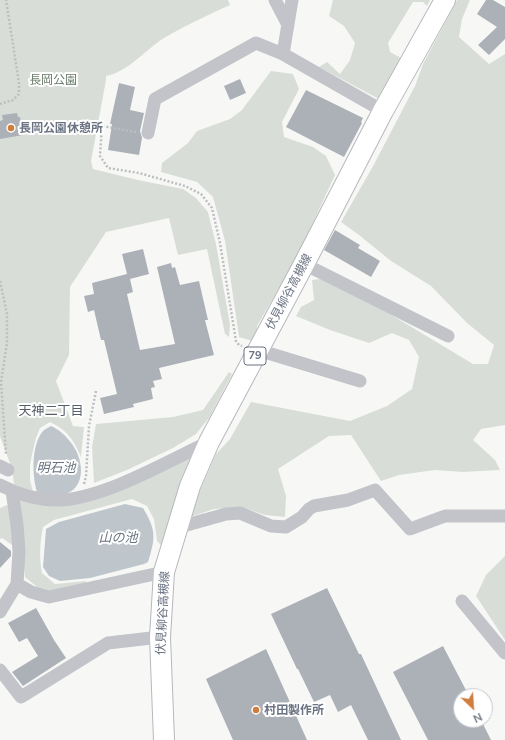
<!DOCTYPE html>
<html>
<head>
<meta charset="utf-8">
<style>
	body { margin:0 }
	#map { position:relative; width:505px; height:740px; overflow:hidden; background:#f7f8f6; font-family:Mulish,sans-serif }
	canvas { display:block }
	.north { position:absolute; left:453px; top:688px; width:40px; height:40px; box-sizing:border-box; background:#fff; border:1px solid #c4c7cd; border-radius:50%; rotate:155deg; font-size:11px; font-weight:700; line-height:16px; text-align:center; color:#6b7383 }
	.north::after { content:''; display:block; margin:auto; width:14px; height:18px; background:#ce7e3f; clip-path:polygon(50% 0,100% 100%,50% 72%,0 100%) }
</style>
</head>
<body>
<div id="map">
<canvas width="505" height="740"></canvas>
<div class="north">N</div>
</div>
<script>
const c = document.querySelector('canvas').getContext('2d');
c.lineJoin = 'round';
function fillPath(path, color) { c.fillStyle = color; c.fill(path, 'evenodd'); }
function trace(path, color, width, dash) { c.strokeStyle = color; c.lineWidth = width; c.lineCap = dash ? 'butt' : 'round'; c.setLineDash(dash || []); c.stroke(path); }
function label(font, color, halo, rows, align = 'center') {
  c.font = font + ' Mulish,"Noto Sans JP",sans-serif'; c.lineWidth = 4; c.setLineDash([]); c.textBaseline = 'middle'; c.strokeStyle = halo; c.fillStyle = color; for (const [text, x, y, turn = 0] of rows) {
    c.save(); c.translate(x, y); c.rotate((+turn || 0) * Math.PI / 180); c.textAlign = isNaN(turn) ? turn : align; if (halo) c.strokeText(text, 0, 0); c.fillText(text, 0, 0); c.restore();
  }
}
fillPath(new Path2D(`
	M0 0H228L230 5C208 15 186 25 164 38 145 50 128 72 106 76V80L91 161 93 169 138 180 183 189 196 198 208 212 216 244 230 325 229 337 225 334 207 249 178 255 169 218 106 232 70 287 69 355 56 381 73 426 84 427 81 457C73 439 68 431 50 422L40 428 36 438 33 450 30 465V480L33 492 24 490 14 484 12 469 0 436Z
	M333 0H430L427 6 423 2H413L388 43 390 52 401 58 392 80 379 99 319 67 327 62 340 74 350 60 355 43 344 26 329 16Z
	M457 0H470L462 19 459 37 489 64 505 54V425L481 429 473 440 495 460 500 470 463 472 435 470 399 475 381 481 351 435 329 436 278 469 286 496 285 517 265 515 241 507 214 509 188 518 216 454 230 439 251 402 350 421 387 406 412 389 419 357 409 340 392 333 369 343 330 330 296 316 301 307 314 300 312 280 320 279 390 314 473 364H488L494 345 467 323 431 286 391 261 359 235 341 222 372 168 415 86 423 64Z
	M271 71 293 74 299 89 282 122 284 137 313 147 326 156 335 175 298 255 257 326 256 342 239 337 225 241 213 197 197 182 161 172 162 163 188 143 197 131 230 119 242 110Z
	M229 372 232 374 209 418 196 434 173 448 127 470 94 483 92 447 96 424 173 417 203 410Z
	M187 458 192 460 163 547 157 541 154 519 147 506 132 499 54 520 43 527C40 542 39 557 42 573L55 584 86 581 85 585 52 591 37 587 25 577 17 500 61 505Z
	M7 505 10 508 15 547 2 538 0 539V508Z
	M505 556V640L476 596 486 575Z`), '#d8ded7');
fillPath(new Path2D(`
	M51 426C60 430 66 436 72 444 86 463 86 496 55 495 48 495 43 495 37 492 32 476 31 445 43 431 45 429 49 427 51 426Z
	M125 504 143 508C156 530 156 537 148 562L144 564 90 578 60 581 49 576 43 567 46 529 59 522Z`), '#bec5cb');
fillPath(new Path2D(`
	M486 0H493L505 7V39L489 55 478 45 497 27 477 14Z
	M240 79 246 93 230 100 224 86Z
	M119 83 135 87 130 110 144 113 140 131 142 138 139 155 108 150 112 124H110Z
	M306 90 363 118 361 122 362 123 344 157 286 127Z
	M17 113 18 117H20L23 135 0 139V121L3 120 2 115Z
	M335 230 360 245 358 248 380 261 371 277 324 250Z
	M143 249 149 274 130 279 133 292 127 294 140 350 175 344 157 267 171 263 172 268 175 267 180 285 199 281 208 320H205L214 355 159 368 162 379 153 381 155 387 151 388 153 399 133 404 134 407 104 414 100 398 117 394 104 340H101L94 310 88 312 84 296 94 294 92 283 127 274 122 254Z
	M0 542 11 551V556L0 568Z
	M327 588 359 654H361L401 740H368L351 705 338 712 330 695 314 702 298 669H297L271 614Z
	M36 608 54 640 66 658 23 686 12 672 38 656 27 638 19 642 8 623Z
	M443 646 469 696H461V720H481L491 740H428L393 672Z
	M266 649 307 740H233L206 679Z`), '#acb0b7');
const primary = new Path2D(`
	M164 740 160 637 164 572 190 486 209 442 304 264 383 111 445 0`);
trace(primary, '#b6b8bd', 22);
trace(new Path2D(`
	M0 104 13 100 19 94V83L6 0
	M136 132 102 126 100 156 108 168 139 173 185 186 201 194 212 208 220 243 236 341 239 345 242 346
	M0 281 7 314V343L1 382 6 455
	M84 484 86 476 89 426 96 391`), '#bcbec0', 2.5, [2, 2]);
trace(new Path2D(`
	M275 0 288 25
	M283 54 292 0
	M148 133 155 99 256 43 283 54 383 111
	M304 264 448 336
	M258 350 360 381
	M0 466 8 470
	M0 485C19 495 41 501 62 500 109 496 166 462 209 442
	M176 528 226 514 240 513 271 526 286 527 302 517 309 509 314 506 348 500 375 490 410 529 445 516H505
	M17 584 31 592 49 597 164 572
	M462 601 505 653
	M0 612 17 584 19 551 17 525 12 491
	M0 670 21 697 108 643 160 637`), '#c2c4c9', 13);
trace(primary, '#fff', 20);
for (const [x, y, r, color] of [
	[11,128,4,"#ce7e3f"],
	[256,710,4,"#ce7e3f"]
]) { const dot = new Path2D(); dot.arc(x, y, r, 0, 2 * Math.PI); c.fillStyle = color; c.fill(dot); trace(dot, '#fff', 1.5); }
for (const [x, y, w] of [
	[255,356,22]
]) { const box = new Path2D(); box.roundRect(x - w / 2, y - 9, w, 18, 3); c.fillStyle = '#fff'; c.fill(box); trace(box, '#6b7383', 1); }
label('bold 11px', '#6b7383', null, [
	["79",255,356]
]);
label('12px', '#697b69', '#fff', [
	["長岡公園",53,80]
]);
label('bold 12px', '#6b7383', '#fff', [
	["長岡公園休憩所",19,128],
	["村田製作所",264,710]
], 'left');
label('12px', '#6b7383', '#fff', [
	["伏見柳谷高槻線",289,292,-62],
	["伏見柳谷高槻線",163,613,-87]
]);
label('13px', '#575e69', '#fff', [
	["天神二丁目",51,411]
]);
label('italic 13px', '#67737f', '#fff', [
	["明石池",56,468],
	["山の池",118,538]
]);
</script>
</body>
</html>
